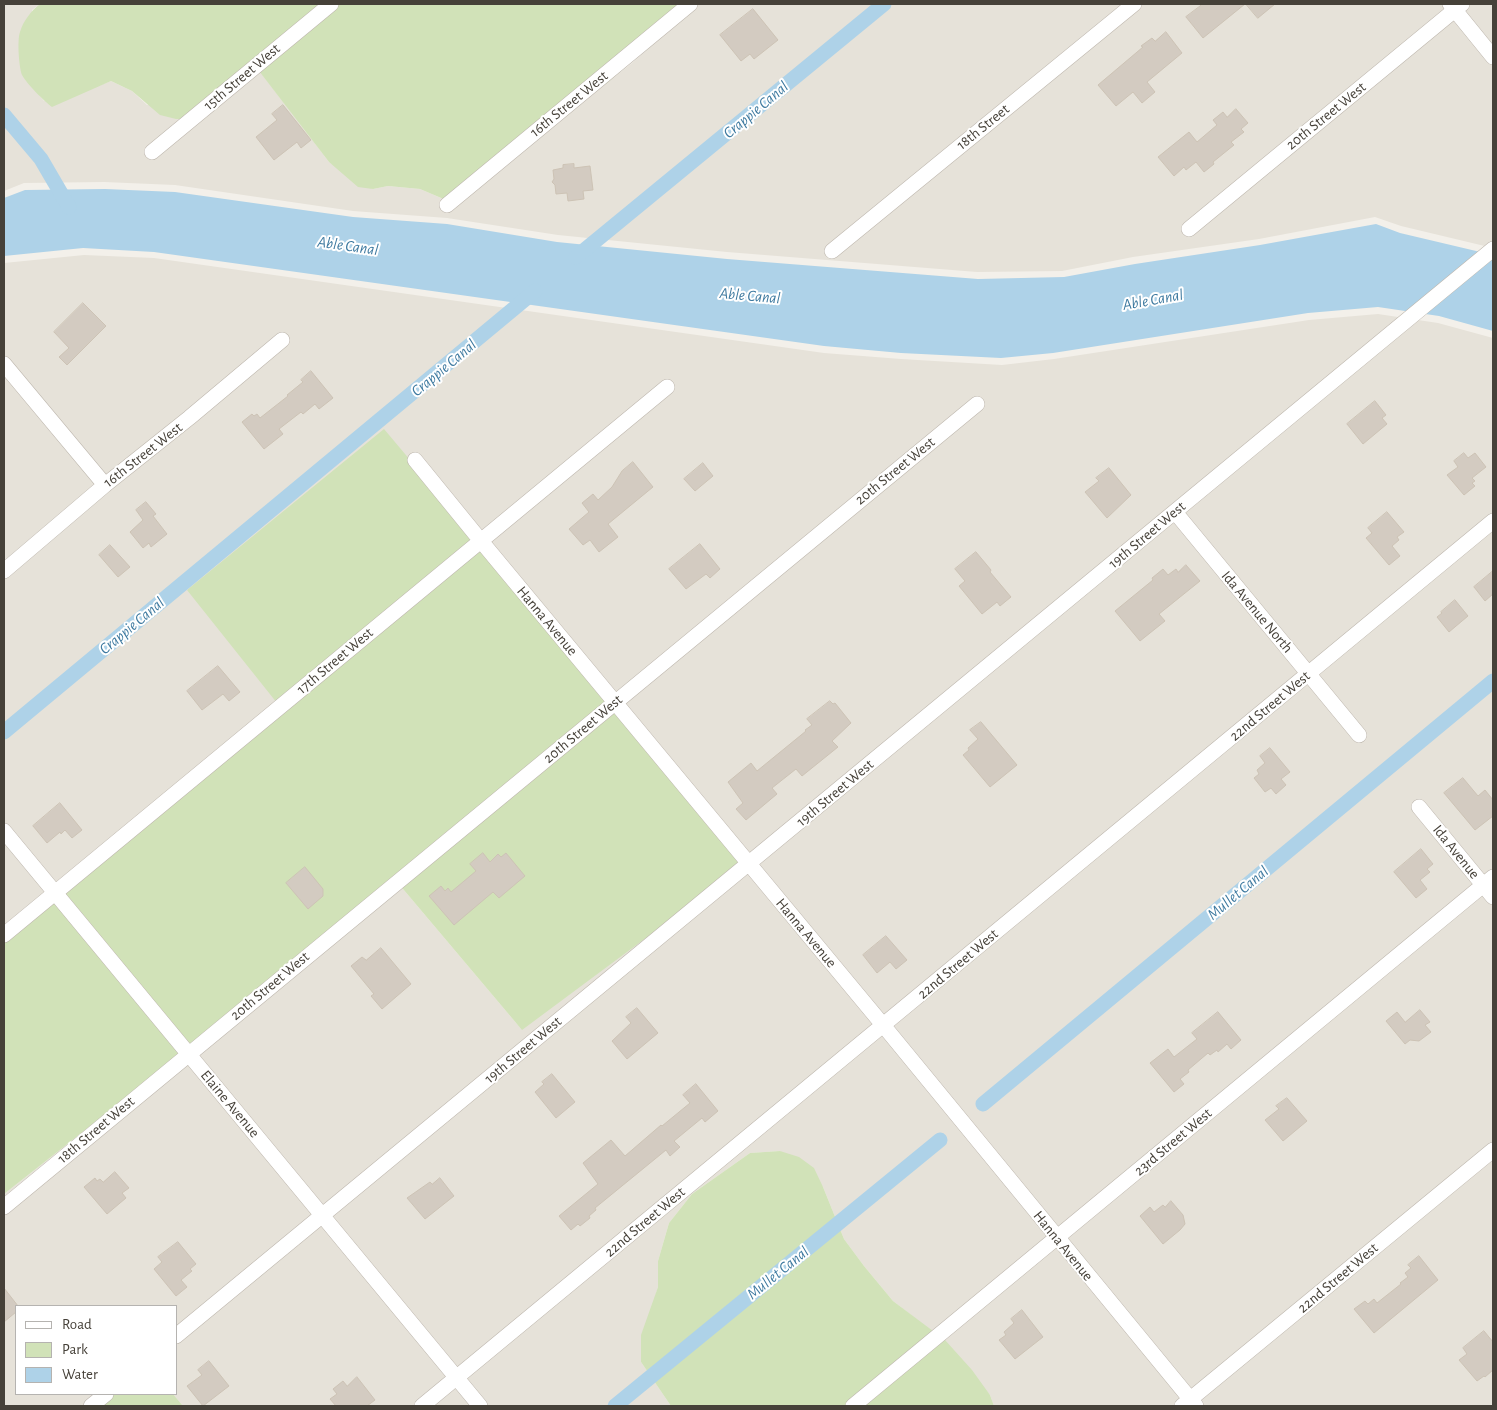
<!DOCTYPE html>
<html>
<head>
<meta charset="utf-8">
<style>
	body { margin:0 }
	#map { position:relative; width:1497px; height:1410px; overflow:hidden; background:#f3f0ea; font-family:"Alegreya Sans",sans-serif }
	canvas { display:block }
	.frame { position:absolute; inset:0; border:5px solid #464139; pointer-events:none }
	.legend { position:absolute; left:15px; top:1305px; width:162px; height:90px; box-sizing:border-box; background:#fff; border:1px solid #b5b3b0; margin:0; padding:6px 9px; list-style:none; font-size:15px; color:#464139 }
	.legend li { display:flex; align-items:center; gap:10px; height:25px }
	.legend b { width:25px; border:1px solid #b5b3b0 }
</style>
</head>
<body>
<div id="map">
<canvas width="1497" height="1410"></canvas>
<div class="frame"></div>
<ul class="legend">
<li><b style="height:6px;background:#fff"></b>Road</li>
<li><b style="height:14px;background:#d1e2b8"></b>Park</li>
<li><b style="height:14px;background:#aed2e8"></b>Water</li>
</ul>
</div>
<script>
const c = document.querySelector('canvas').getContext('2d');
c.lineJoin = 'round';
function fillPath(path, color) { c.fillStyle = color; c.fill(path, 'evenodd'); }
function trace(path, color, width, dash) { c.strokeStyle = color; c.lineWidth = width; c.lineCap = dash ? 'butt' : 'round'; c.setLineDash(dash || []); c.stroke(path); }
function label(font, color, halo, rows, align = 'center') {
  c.font = font + ' "Alegreya Sans",sans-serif'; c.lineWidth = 4; c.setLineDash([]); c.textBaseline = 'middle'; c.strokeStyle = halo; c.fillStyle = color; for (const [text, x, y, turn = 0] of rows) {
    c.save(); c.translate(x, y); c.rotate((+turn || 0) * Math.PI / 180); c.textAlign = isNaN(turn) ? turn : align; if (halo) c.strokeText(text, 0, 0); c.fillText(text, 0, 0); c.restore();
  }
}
fillPath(new Path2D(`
	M4 4H40L32 10 38 93 44 101 82 92 111 81 132 91 147 105 256 66 329 162 373 189 388 186 420 189 453 203 631 64 698 4H1493V248L1401 226 1375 217 1259 239 1133 257 1062 271 977 272 727 252 558 235 447 218 353 211 175 185 104 182 24 183 4 191Z
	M84 255 154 258 824 353 901 359 1002 365 1054 359 1309 320 1378 314 1438 323 1493 338V1406H994L990 1395 911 1315 893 1301 864 1266 844 1239 823 1187 780 1151 750 1153 692 1194 669 1223 658 1261V1287L652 1308 641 1362 671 1406H183L173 1394H176V1306H16V1394H115L99 1406H4V1194L398 883 522 1030 281 708 4 931V263Z`), '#e6e2d9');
fillPath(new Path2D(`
	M40 4H698L606 84 596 87 453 203 420 189 388 186 373 189 358 187 329 162 256 67 187 119H176L160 115 132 91 111 81 52 107C44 101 27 84 22 75 19 67 17 40 20 32 23 21 32 10 40 4Z
	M384 429 548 624 744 865 522 1030 398 883 4 1194V931L281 708 187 590Z
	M780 1151 799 1157 814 1168 823 1187 844 1239 864 1266 893 1301 945 1340 972 1370 990 1395 994 1406H671L641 1362V1335L658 1287V1261L669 1223 692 1194 750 1153Z
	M115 1394H173L183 1406H99Z`), '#d1e2b8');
fillPath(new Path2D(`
	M105 189 175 192 353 217 447 224 557 242 727 259 978 279 1064 277 1135 264 1260 245 1376 224 1400 233 1493 255V331L1439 316 1378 307 1308 313 1053 353 1001 358 901 353 824 346 154 252 83 248 4 256V198L25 190Z`), '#aed2e8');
trace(new Path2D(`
	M4 115 41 159 69 207
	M576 257 884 4
	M4 732 535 291
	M983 1104 1493 681
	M615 1406 940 1140`), '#aed2e8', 15);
const building = new Path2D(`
	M1203 4H1245L1203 38 1186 17Z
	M1246 4H1275L1258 18Z
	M753 9 778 40 754 59 750 54 741 61 720 35Z
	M1166 32 1182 53 1147 82 1155 92 1142 103 1133 92 1116 106 1098 85 1143 47 1141 46 1152 38 1155 41Z
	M283 105 311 140 301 148 297 142 274 160 256 137 277 120 272 114Z
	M1236 109 1248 123 1241 129 1244 132 1231 142 1234 145 1213 162 1214 164 1204 172 1196 162 1186 170 1184 167 1174 176 1158 157 1189 132 1197 142 1217 125 1213 120 1223 112 1227 117Z
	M574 164V168L590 166 593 190 583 191 584 199 568 201 567 193 556 194 555 185 552 182 554 179 553 170 563 168V165Z
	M83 303 106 326 67 365 59 357 69 348 54 332Z
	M311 371 333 398 319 409 315 404 303 414 301 412 279 429 283 434 264 449 242 422 252 414 254 416 257 414 260 418 288 396 287 395 303 382 301 380Z
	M1375 401 1386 415 1382 418 1387 424 1363 444 1347 424Z
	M1464 453 1468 458 1475 453 1486 467 1472 478 1475 481 1472 483 1475 486 1464 495 1447 475 1458 467 1454 461Z
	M633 462 653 487 608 524 618 537 599 552 590 540 583 545 569 529 589 512 582 503 593 494 598 500 612 487 622 471Z
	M703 463 713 476 695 491 684 479Z
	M1109 468 1131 495 1107 518 1085 492 1099 481 1096 478Z
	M146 502 156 514 153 516 167 534 151 547 149 543 143 548 130 532 143 520 136 510Z
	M1387 512 1404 532 1397 537 1399 540 1392 546 1400 556 1389 565 1366 538 1372 533 1368 528Z
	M700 544 720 569 710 578 706 574 686 589 669 569Z
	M110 545 130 567 118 577 99 555Z
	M976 552 991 570 990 572 1011 597 1000 606 997 602 982 614 959 586 965 581 955 569Z
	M1186 565 1200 581 1159 614 1165 621 1140 641 1115 611 1153 580 1152 578 1163 569 1168 575 1176 569 1178 572Z
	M1493 571V594L1485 601 1474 587Z
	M1455 600 1468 616 1449 632 1437 617 1442 613 1441 612Z
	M218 666 240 692 229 701 223 694 202 710 187 691Z
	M830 701 833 704 835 703 851 723 832 741 838 747 802 776 796 769 772 788 777 794 746 820 736 809 743 803 728 782 751 763 757 771 806 731 805 730 812 725 807 719Z
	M981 722 1017 765 990 787 963 755 969 750 968 748 978 739 970 730Z
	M1270 748 1290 772 1281 779 1286 785 1276 794 1271 788 1265 792 1254 778 1259 774 1257 770 1265 763 1260 756Z
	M1463 778 1478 796 1485 790 1493 800V816L1475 830 1444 793Z
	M60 803 82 830 72 838 65 830 61 834 60 832 47 843 33 826Z
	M1421 849 1433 864 1427 869 1430 872 1420 880 1427 889 1416 898 1394 872Z
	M483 853 490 862 498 854 501 857 506 853 525 876 499 898 493 892 454 925 429 896 441 886 445 891 448 888 451 892 476 871 470 864Z
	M305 867 323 889V896L308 909 286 883Z
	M886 936 907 960 896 969 890 962 877 973 863 955Z
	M381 948 411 984 382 1009 371 996 374 994 351 966 362 957 366 960Z
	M637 1008 658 1033 627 1059 612 1041 631 1023 626 1017Z
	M1420 1010 1430 1022 1425 1025 1431 1032 1419 1041 1410 1040 1405 1044 1386 1021 1397 1012 1405 1022Z
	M1218 1012 1241 1040 1231 1049 1227 1044 1218 1052 1217 1050 1210 1055 1208 1053 1188 1070 1189 1072 1180 1079 1184 1084 1174 1092 1150 1063 1168 1049 1174 1057 1197 1039 1192 1033Z
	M552 1074 575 1102 556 1118 535 1092 544 1084 542 1082Z
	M696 1084 718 1111 705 1122 702 1118 674 1141 680 1147 670 1156 666 1150 595 1208 596 1210 589 1216 590 1218 580 1226 578 1224 571 1230 559 1216 598 1184 583 1163 611 1140 625 1156 661 1125 662 1126 690 1103 683 1095Z
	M1287 1098 1307 1121 1283 1141 1265 1120 1279 1109 1276 1106Z
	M115 1172 129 1188 122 1193 126 1198 107 1214 84 1187 95 1178 97 1181 100 1179 103 1182Z
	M440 1178 454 1196 425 1219 407 1198 430 1182 432 1184Z
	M1171 1201 1183 1215 1185 1224 1180 1230 1163 1244 1140 1216 1150 1207 1154 1212 1163 1205 1165 1207Z
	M178 1242 196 1264 190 1269 192 1271 181 1280 187 1287 176 1296 154 1269 162 1262 158 1257Z
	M1419 1256 1438 1280 1374 1333 1354 1309 1365 1301 1368 1304 1374 1299 1377 1303 1401 1284 1400 1283 1408 1277 1405 1273 1411 1268 1408 1265Z
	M4 1288 18 1306H16V1312L4 1322Z
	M1022 1310 1043 1337 1015 1359 999 1340 1006 1335 1004 1332 1014 1323 1011 1319Z
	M1484 1331 1493 1342V1370L1485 1377 1484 1376 1477 1381 1459 1360 1467 1354 1463 1348Z
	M209 1361 229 1386 203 1406 187 1386 202 1375 198 1370Z
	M357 1377 375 1400 367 1406H336L330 1399 337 1394 333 1389 343 1381 347 1386Z`);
fillPath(building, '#d3cbc1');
trace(building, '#cdc3b5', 1);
const street = new Path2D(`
	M1450 4 1493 57
	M152 152 331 4
	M447 205 690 4
	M1189 229 1462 4
	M832 251 1134 4
	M4 364 105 485
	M415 460 481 541 883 1025 1196 1406
	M1175 512 1359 735
	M4 571 105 485 189 418 282 340
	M1419 807 1493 897
	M4 831 480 1406
	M4 935 667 387
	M4 1207 977 404
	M176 1336 1493 249
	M91 1406 106 1394
	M422 1406 1493 521
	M853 1406 1493 877
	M1182 1406 1493 1150`);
trace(street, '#beb7ae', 16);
trace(street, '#fff', 15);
label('15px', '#464139', '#fff', [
	["15th Street West",242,77,-40],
	["16th Street West",569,104,-39],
	["20th Street West",1326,116,-39],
	["18th Street",983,127,-39],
	["16th Street West",143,455,-38],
	["20th Street West",895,471,-39],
	["19th Street West",1147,535,-40],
	["Ida Avenue North",1257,612,50],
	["Hanna Avenue",547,621,50],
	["17th Street West",335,661,-40],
	["22nd Street West",1270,706,-40],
	["20th Street West",583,729,-40],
	["19th Street West",835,793,-40],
	["Ida Avenue",1456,852,51],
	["Hanna Avenue",806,933,50],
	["22nd Street West",958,964,-40],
	["20th Street West",270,986,-40],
	["19th Street West",523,1050,-40],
	["Elaine Avenue",230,1104,50],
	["18th Street West",96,1130,-40],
	["23rd Street West",1173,1142,-40],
	["22nd Street West",645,1222,-40],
	["Hanna Avenue",1063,1246,51],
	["22nd Street West",1338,1278,-40]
]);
label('italic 16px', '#3d799f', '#fff', [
	["Crappie Canal",756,110,-40],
	["Able Canal",348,246,8],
	["Able Canal",750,296,5],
	["Able Canal",1153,300,-10],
	["Crappie Canal",444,368,-40],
	["Crappie Canal",132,626,-40],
	["Mullet Canal",1238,893,-40],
	["Mullet Canal",778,1273,-39]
]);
</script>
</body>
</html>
